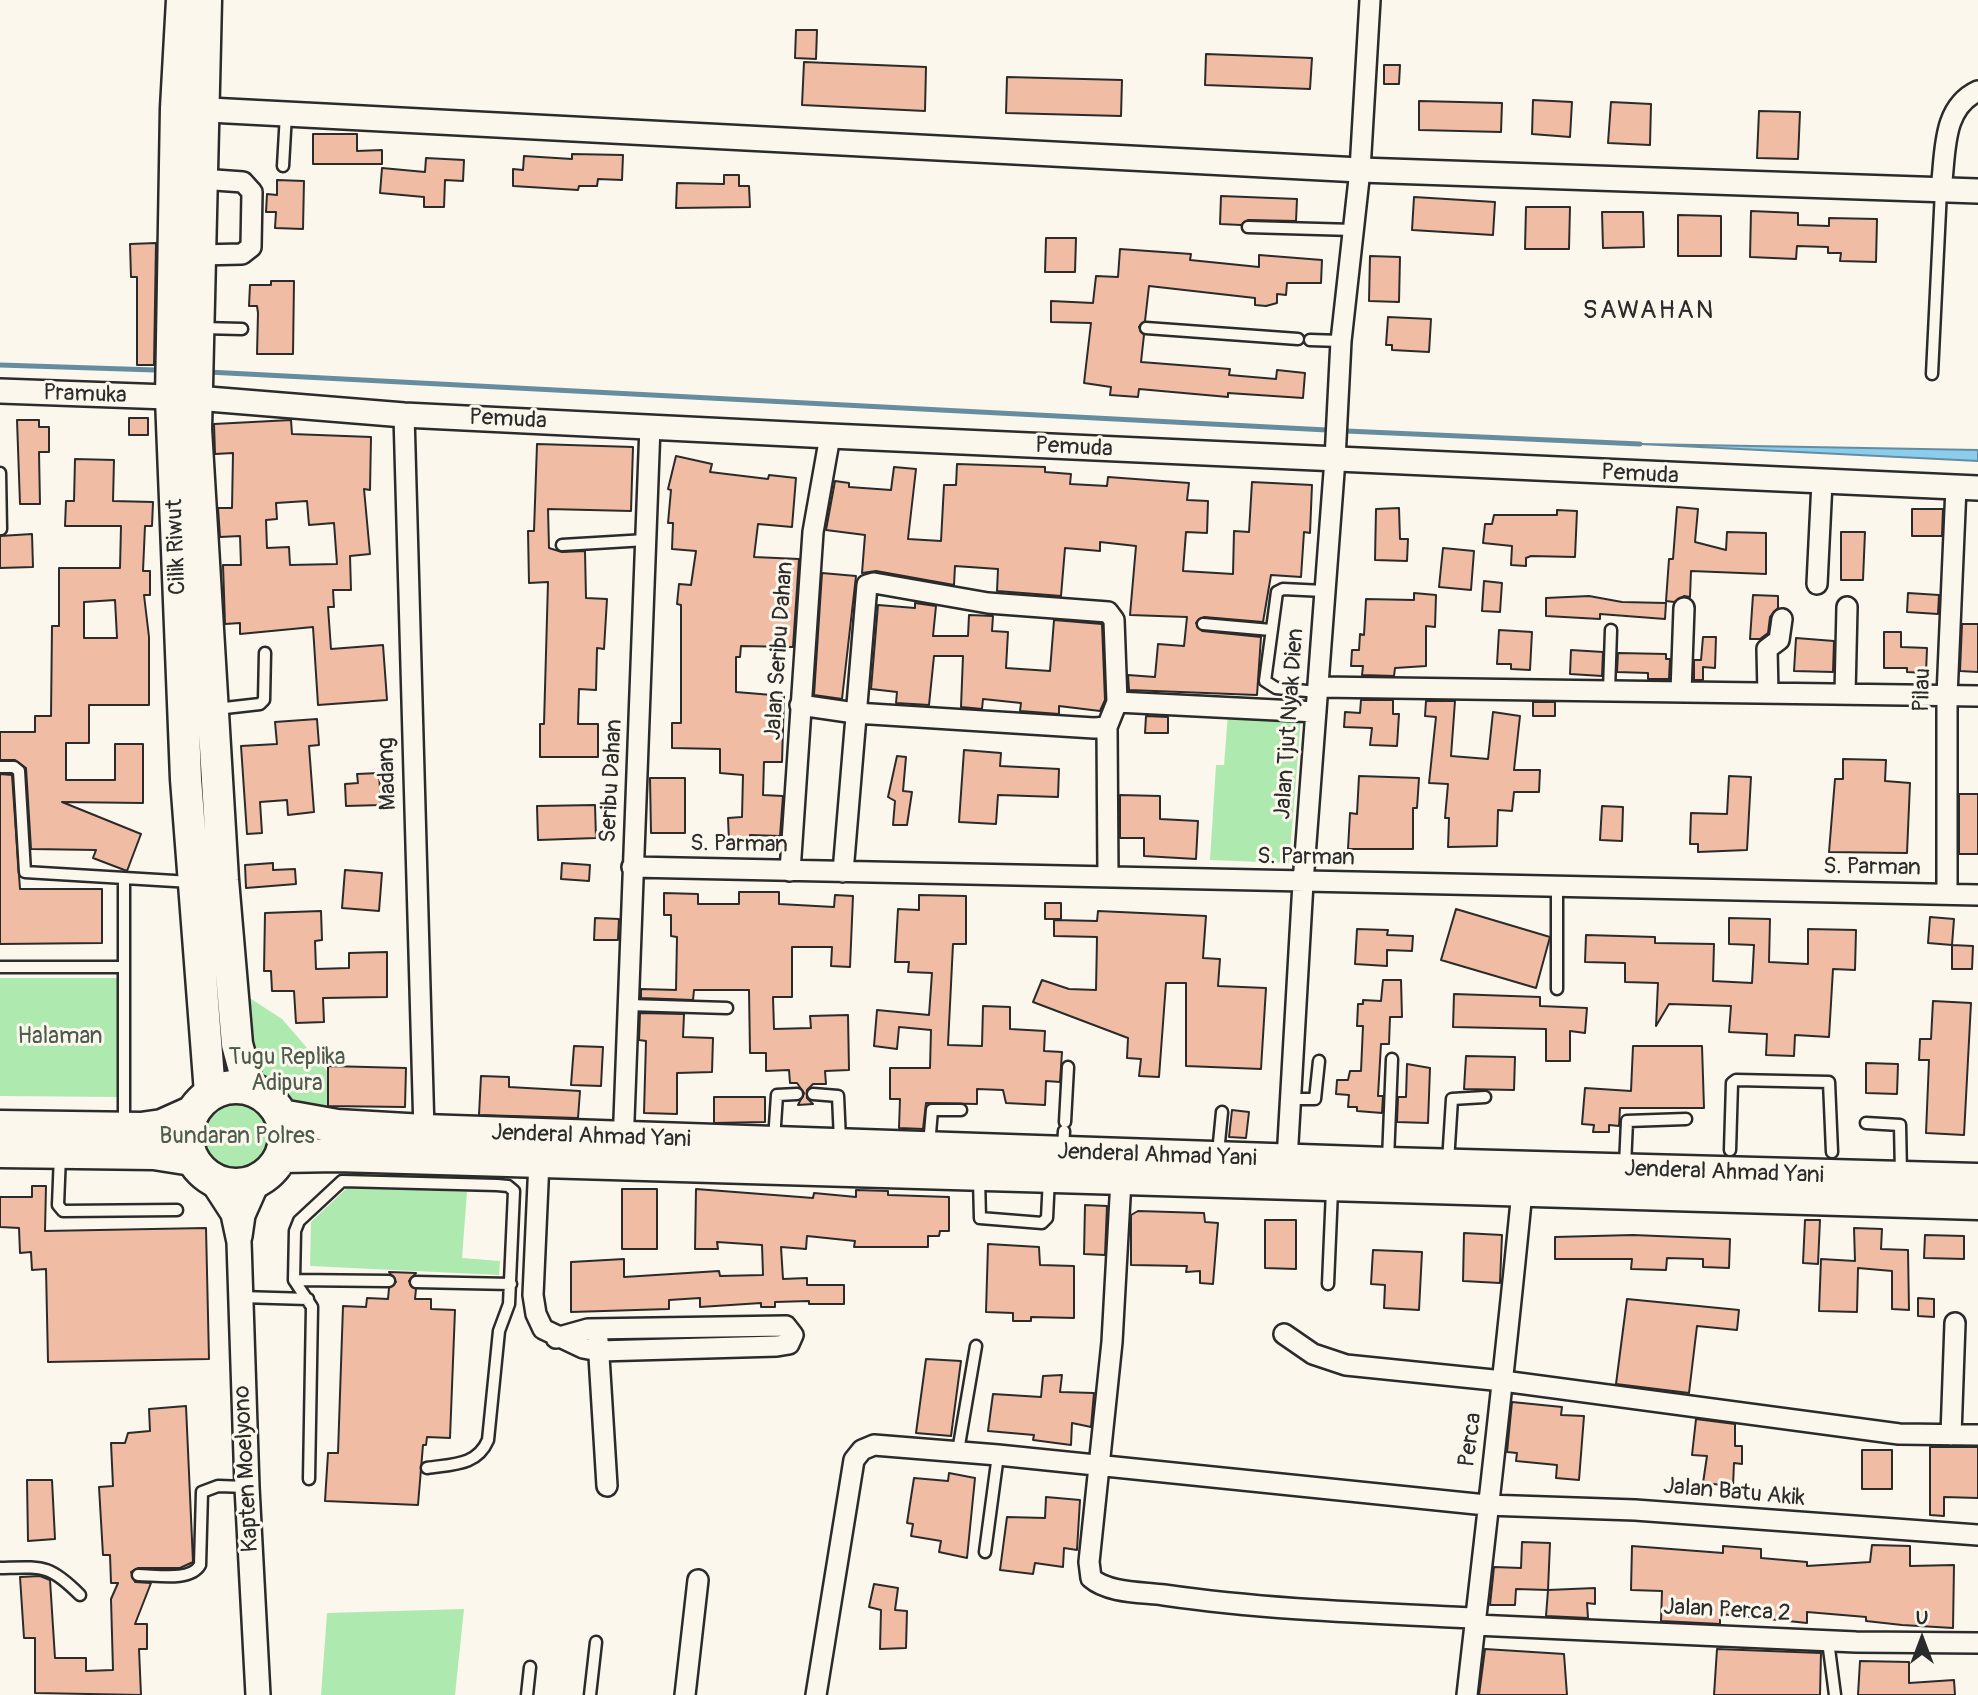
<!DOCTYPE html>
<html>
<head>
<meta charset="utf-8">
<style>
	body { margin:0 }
	#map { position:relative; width:1978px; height:1695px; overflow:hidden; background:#fbf7ec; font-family:Pangolin,sans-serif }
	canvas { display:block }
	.north { position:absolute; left:1887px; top:1604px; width:70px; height:70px; -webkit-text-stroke:5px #fbf7ec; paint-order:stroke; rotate:0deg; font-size:19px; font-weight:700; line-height:28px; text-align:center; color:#2b2b2b }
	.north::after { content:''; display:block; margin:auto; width:24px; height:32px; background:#2b2b2b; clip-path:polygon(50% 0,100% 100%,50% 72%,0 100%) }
</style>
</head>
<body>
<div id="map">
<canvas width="1978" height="1695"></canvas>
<div class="north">U</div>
</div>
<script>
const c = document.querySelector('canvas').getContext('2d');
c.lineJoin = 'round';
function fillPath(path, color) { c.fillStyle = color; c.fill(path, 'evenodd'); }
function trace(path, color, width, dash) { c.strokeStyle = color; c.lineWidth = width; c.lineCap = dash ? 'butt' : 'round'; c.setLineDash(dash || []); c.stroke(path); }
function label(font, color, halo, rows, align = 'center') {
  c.font = font + ' Pangolin,sans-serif'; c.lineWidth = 6; c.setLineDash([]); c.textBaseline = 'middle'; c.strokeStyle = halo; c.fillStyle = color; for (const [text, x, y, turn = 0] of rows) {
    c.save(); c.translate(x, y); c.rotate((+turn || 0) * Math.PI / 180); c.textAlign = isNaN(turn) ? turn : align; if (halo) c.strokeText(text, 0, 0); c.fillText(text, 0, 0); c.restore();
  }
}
fillPath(new Path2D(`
	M1228 714 1301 718 1289 863 1210 860 1216 765H1224Z
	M0 978H121L120 1097 0 1096Z
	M245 995 282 1019 328 1072 338 1121 285 1112 254 1085Z
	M194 1137a43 43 0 1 1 86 0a43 43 0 1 1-86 0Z
	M348 1187 467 1192 462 1258 500 1261 499 1275 310 1266 311 1222Z
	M464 1609 455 1695H321L327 1613Z`), '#aeeab0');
const water = new Path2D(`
	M1640 444 1978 450V461Z`);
fillPath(water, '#8bcdec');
trace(water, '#658c9f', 2);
trace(new Path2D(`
	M0 365 155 370
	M208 372 1327 430
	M1346 431 1640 444`), '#658c9f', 5);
const building = new Path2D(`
	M796 30H817L816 59 795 58Z
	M1206 54 1312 58 1310 89 1205 85Z
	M804 62 926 67 925 111 802 105Z
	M1384 65H1400L1399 84H1384Z
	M1007 77 1122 80 1121 116 1006 113Z
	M1533 100 1572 102 1570 137 1532 134Z
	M1419 101 1502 103 1501 132 1419 130Z
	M1611 102 1651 104 1650 145 1608 143Z
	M1759 111 1800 112 1798 159 1757 158Z
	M313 134H357V151L382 150V164H313Z
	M572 154 623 155 622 180 598 179 597 186H579L578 190 513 186V169L523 170 524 156 572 159Z
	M426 158 464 160 463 181 445 180 444 207H424V197L380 193 382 168 425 172Z
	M724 175H739V186H749L750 207 676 208 677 183 724 184Z
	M277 180 304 181 303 229 275 228 276 212H266L267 194 277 195Z
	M1221 196 1297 199 1296 221 1248 220 1241 225 1220 224Z
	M1414 197 1495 202 1493 235 1412 230Z
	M1526 207H1570L1569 249H1525Z
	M1751 211 1798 213V225L1829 226V218L1877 219 1876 262 1840 261 1841 253H1828V247L1797 246 1796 259 1750 257Z
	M1602 212H1643L1644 247 1603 248Z
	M1678 215 1721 216V256H1678Z
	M1046 238H1076L1075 272H1045Z
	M156 243 154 365H137V277H131L130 244Z
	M1120 249 1191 254 1190 260 1259 267V255L1322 260 1321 283H1287L1286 295 1277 294V303L1266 306 1255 305V298L1149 286 1145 321 1139 327 1144 335 1141 362 1230 369 1229 375 1276 379 1277 370 1305 373 1303 398 1228 393V397L1139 389 1138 397 1110 395 1111 387 1084 383 1091 323 1051 322V301L1093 303 1096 276 1118 277Z
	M1370 256 1400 257 1399 302 1369 301Z
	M271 281H294L293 354H257L258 313 257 306H249L250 285H271Z
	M1388 317 1431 319 1429 352 1392 350V345H1386Z
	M129 418H148V435H129Z
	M17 420H39V427H49V452H39L40 504H20Z
	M291 420 292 434 371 437 370 490 364 489 370 554 350 556 351 590H333L334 607H328L331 649 383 645 387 700 318 705 313 627 240 634V623L225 624 223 565H241L240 536 220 537 218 508H232L233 453 215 454 214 424ZM307 501 309 525 334 523 337 564 290 565 289 547 267 548 266 520 277 519 276 503Z
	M537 444 633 447 631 511 548 509 549 548 562 552 585 551 586 598 607 599 604 649 597 648 596 690 579 689 578 724H598V757H540V724H544L548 582 529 583 528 531H534Z
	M676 456 712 464 710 472 768 479 769 475 796 478 792 527 758 524 754 557 799 559 793 647 741 646 740 657H736V692L784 696 782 762H764L763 795 783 796 780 836 750 835V840L729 841 728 818 742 817 743 775 720 773V749L672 748V723H681V605L677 604 679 584 691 585 696 551 672 549 673 523H668L671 490 668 489Z
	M75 459 114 460 113 501 153 502 152 526H145L143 571H150V595H144L149 637V705H89V743H66V780H115V744H143V803L62 802 141 834 127 871 93 858 96 850 31 849 26 768 15 760H0V732H35V716H51L52 626H59V568H120L121 526H65L66 501H74ZM115 600 117 638H84V602Z
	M957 464 1045 467V472L1071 474 1070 484 1107 486 1108 477 1189 483 1187 500 1208 501 1207 533 1186 532 1183 571 1233 574 1234 531 1249 532 1252 482 1312 485 1310 533 1304 532 1301 577 1271 575 1263 622 1204 617 1196 623 1202 631 1261 637 1257 695 1129 690 1128 675 1155 677 1158 644 1184 646 1187 617 1130 615 1136 546 1100 542V551L1065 548 1061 596 997 591 998 569 955 566 954 585 876 571 862 573 865 535 826 530 835 481 849 483V487L891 490 894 467 916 469 908 539 941 541 944 485H956Z
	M1677 507 1698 509 1695 542 1726 550 1727 532 1766 533V574L1691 571 1690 597 1684 596 1674 602 1666 601 1669 559H1673Z
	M1399 508 1400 539H1408L1407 561 1375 560 1376 509Z
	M1912 509H1943L1942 536H1912Z
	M1557 510 1577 511 1575 557 1531 556 1526 558V566L1511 565 1512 546 1483 543 1485 524H1492L1494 515H1557Z
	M1841 532H1865L1863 580H1841Z
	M32 534 33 567 0 568V536Z
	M1443 548 1474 551 1471 590 1439 587Z
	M822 573 856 576 842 699 814 695Z
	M1484 581 1502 583 1500 612 1482 611Z
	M1414 593 1436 595 1435 627 1426 626V666L1395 668 1394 676 1362 675 1363 666H1351L1352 650H1359L1360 634 1364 635 1366 599 1414 600Z
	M1908 593 1939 595 1938 614 1907 612Z
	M1753 595 1778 596V608L1770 617 1768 633 1760 639H1750Z
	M1589 596 1622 602 1666 603 1665 619 1600 614V619L1546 616V598Z
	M915 603 936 606 933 636H968L969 615 993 616 992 631 1008 632 1006 668 1050 671 1054 620 1102 624 1105 700 1100 711 1059 706V714L1020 711 1021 703 983 699 982 709 961 707 963 656H934L929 705 896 703 897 692 871 689 878 605 915 608Z
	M1962 624H1978V672L1960 671Z
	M1499 630 1532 632 1530 670 1511 669V664H1497Z
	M1884 632H1901V647L1927 648 1926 673 1907 672V668H1884Z
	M1703 637H1716L1715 668 1703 667V680H1694V660H1701Z
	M1796 638 1834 641 1833 672 1794 671Z
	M1571 650 1603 652 1602 676 1570 674Z
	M1618 653 1666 654V659H1670L1669 679H1648V673L1617 672Z
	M1361 700H1393V714H1399L1397 746 1370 745 1372 728 1344 727 1345 712 1360 713Z
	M1426 701H1455L1451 756 1488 759 1493 712 1520 716 1514 770H1540L1539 792H1514L1512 811 1498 810 1497 846 1448 847 1449 818H1445L1448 784 1429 783 1436 717 1425 716Z
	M1533 702H1555V716H1533Z
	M1146 716 1168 717V733H1145Z
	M317 719 319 745 309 746 314 812 288 815 287 800 260 802 262 833 247 834 241 746 277 744 275 722Z
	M964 750 1001 753 1000 766 1059 769 1058 797 998 795 996 824 959 822Z
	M897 756 906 757 903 791 912 792 907 825H893L895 801 888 797Z
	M1843 759 1886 760 1885 781 1910 783 1907 853 1829 852 1835 779H1843Z
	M379 773 381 805 346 806 345 784 358 783 357 774Z
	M0 774 12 775 20 889H102V943L0 944Z
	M1359 776 1419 778 1417 808H1413V849H1348L1350 813 1357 814Z
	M1729 776 1751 777 1747 850 1698 852V844H1690L1691 813 1727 814Z
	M650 778H685V833H651Z
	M1959 794H1978V854H1959Z
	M1120 795 1160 796V819L1198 821 1196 859 1144 856V838H1120Z
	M595 805 596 838 538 840 537 806Z
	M1602 806 1623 807 1622 841 1600 840Z
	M273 863V870L295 869 296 884 246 888 245 865Z
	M562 863 590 865 589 881 561 879Z
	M345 870 382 873 379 911 342 908Z
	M739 892H779V904L834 907 835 895 853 896 850 967 831 966 832 947H792V997H773L774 1029 811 1028 810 1016 848 1015 849 1070 825 1071 826 1084H813L807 1090V1098L813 1104 798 1105 804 1093 797 1083H790L789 1070 766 1071V1053H750L749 990H694L693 1000 641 998V989L676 990 677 937 671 936V915H664V893L698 894V904H739Z
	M919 895 966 896V944H953L948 1045 982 1046 983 1006 1010 1007V1029L1045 1031 1044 1051 1062 1052 1060 1082 1046 1081 1045 1105 1006 1103 1003 1090 977 1089V1104L926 1103 923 1129 899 1128 900 1099H890V1068H930L931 1030 899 1027 897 1049 874 1046 877 1010 929 1015 932 973 908 972 909 962H895L898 909 919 910Z
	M1045 903H1061V919H1045Z
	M1456 909 1550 937 1536 988 1441 960Z
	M321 911 322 940 315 941 316 969 349 968V953L387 952V997L323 998 324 1022 296 1023 294 991H272L271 971H264L265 913Z
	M1098 911 1206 916 1203 958 1220 959 1218 986 1266 988 1261 1069 1186 1066V983H1166L1159 1077 1139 1076 1141 1059 1127 1058 1128 1038 1033 1002 1042 980 1069 989 1096 990 1097 937 1054 936V920L1097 921Z
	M1930 917 1954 919 1952 945 1928 943Z
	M595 918 619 919 618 940H594Z
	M1729 918 1770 919 1769 962 1808 964V929L1856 930 1855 970 1833 969 1829 1037 1795 1035 1794 1056 1766 1055 1767 1034 1729 1032 1731 1006 1669 1004 1656 1026 1658 983 1625 982V963L1585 962 1586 935 1655 937V943L1714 944 1713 981 1752 983 1754 945 1729 944Z
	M1357 929 1388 930 1387 935 1413 936 1412 951 1387 950V966L1355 964Z
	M1952 945 1973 946 1972 969H1952Z
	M1383 980H1401L1402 1017H1390L1389 1044H1381L1378 1096H1383L1382 1113 1357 1111V1107H1348L1349 1095 1336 1094 1337 1080H1348L1350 1071H1361L1363 1026H1357L1358 1004H1363V1000L1381 1001Z
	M1454 994 1540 997V1006L1587 1008 1585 1033 1570 1031V1061H1546V1029L1453 1027Z
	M1933 1001 1971 1003 1964 1135 1926 1133 1929 1060H1919L1920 1039H1931Z
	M640 1013 684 1014 683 1037 713 1038 712 1072 677 1073V1114L644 1113 646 1041 639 1040Z
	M574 1046 603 1047 601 1086 571 1085Z
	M1633 1046H1702L1704 1108H1620L1619 1126 1609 1125V1132H1593L1594 1125 1582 1124 1585 1088 1631 1091Z
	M1466 1056 1515 1057 1514 1090 1464 1089Z
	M1866 1063 1898 1064 1897 1094 1866 1093Z
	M1407 1064 1430 1068 1428 1123 1397 1122 1398 1097H1406Z
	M328 1066 406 1068 405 1107 328 1106Z
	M481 1076 509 1077V1087L580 1091 578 1118 479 1115Z
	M714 1097H765V1122L714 1123Z
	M1232 1110 1249 1112 1246 1138 1229 1137Z
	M32 1186H46L45 1231 206 1228 209 1359 48 1362 46 1269 32 1270 31 1252 20 1253 19 1228 0 1227V1197H32Z
	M622 1189H657V1249H622Z
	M696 1189 813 1198 814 1193 856 1197V1190L888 1191V1195L949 1197V1231H940L939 1236H928V1247H854L855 1241 807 1236 806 1249 781 1247 783 1279 807 1278V1285H844V1304H809V1301L775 1302V1307H761V1303L700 1307V1298L669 1300V1309L571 1312V1262L624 1259V1277L719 1271 720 1276 763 1275 762 1245 717 1242 718 1249H695Z
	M1085 1205 1107 1206 1105 1255 1084 1254Z
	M1138 1211 1204 1213 1205 1222 1218 1223 1213 1284 1200 1283V1271L1186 1272 1187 1266 1131 1265V1215Z
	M1265 1220H1296V1269L1265 1268Z
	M1805 1220H1820L1818 1264 1803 1263Z
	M1854 1228 1882 1229 1881 1249 1908 1250 1909 1310 1892 1309V1271L1858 1268 1857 1312 1819 1311 1821 1259 1855 1261Z
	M1464 1233 1502 1235 1500 1283 1463 1281Z
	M1633 1235 1730 1239 1729 1268 1703 1267V1259L1667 1258 1666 1270 1631 1269 1632 1259H1555V1237Z
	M1925 1235 1964 1236V1259L1924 1258Z
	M988 1244 1039 1247 1040 1265 1074 1266V1318L1031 1317V1321H1013V1313L986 1312Z
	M1373 1250 1422 1252 1419 1310 1384 1308 1385 1285 1371 1284Z
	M389 1272 416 1273 409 1281 416 1289 415 1299H431V1309L455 1310 450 1438 427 1437 426 1445H423L418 1505 325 1501 328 1453H338L343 1306 366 1307 367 1298 388 1299 389 1288 396 1282Z
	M1918 1298 1934 1299V1317L1918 1316Z
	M1627 1299 1739 1310 1737 1330 1697 1326 1689 1393 1616 1384Z
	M926 1359 961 1361 951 1436 916 1433Z
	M1062 1375 1060 1392 1094 1393 1091 1427 1072 1423 1071 1445 1033 1440 1034 1435 988 1431 993 1394 1041 1397 1043 1376Z
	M1512 1402 1562 1407 1561 1415 1584 1416 1579 1480 1556 1478 1557 1465 1516 1461 1517 1453 1507 1452Z
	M186 1406 193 1562 180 1568H138L131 1572 135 1582 151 1583 135 1624H147V1649H139L141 1695 35 1693V1638H24L20 1577 40 1576 50 1580 55 1658H86V1671L113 1670 111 1599 118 1583H111L110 1555H103L99 1487 113 1486 111 1443H125L128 1433 150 1431 149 1409Z
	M1696 1419 1735 1424V1446H1742V1464L1734 1463 1733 1486 1703 1483 1707 1456 1692 1455Z
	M1930 1447H1978V1498L1944 1497V1516L1930 1515Z
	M1862 1450H1892V1489H1862Z
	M949 1473 975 1478 967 1558 939 1552 941 1541 911 1536 913 1524 907 1523 914 1478 948 1481Z
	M27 1480H52L55 1539 28 1541Z
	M1046 1497 1080 1500 1077 1550 1064 1548 1063 1567 1035 1563 1033 1574 1000 1570 1007 1517 1045 1518Z
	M1522 1542 1550 1543 1548 1590 1516 1589 1515 1605H1490L1494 1567 1521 1568Z
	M1872 1545 1910 1546V1566L1954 1565 1953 1628 1902 1625 1866 1621V1617L1807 1612V1623L1720 1614V1624L1661 1621 1662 1591 1631 1590 1632 1546 1723 1553V1546L1761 1549V1558L1807 1562V1566L1870 1562Z
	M874 1584 898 1588 895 1610 907 1611 906 1648 880 1649 881 1610 869 1607Z
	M1595 1588V1604L1587 1603 1588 1618 1546 1616 1548 1590Z
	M1485 1649 1564 1654 1567 1695H1479Z
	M1717 1649 1821 1653 1820 1695H1714Z
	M1860 1661 1909 1662V1683L1954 1680 1955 1695H1858Z`);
fillPath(building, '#f1bca4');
trace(building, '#2b2b2b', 2);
const service = new Path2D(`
	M283 166 286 114
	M1248 227 1353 230
	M202 328 242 329
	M1146 328 1298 339
	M1310 340 1341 341
	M1932 374 1941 190
	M0 473 1 529
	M562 545 646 540
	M1203 624 1271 630
	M1609 691 1611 630
	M1317 692 1276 688 1265 681 1277 592 1283 589 1324 591
	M216 709 260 704 264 700 265 653
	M0 767H14L19 771 25 872 191 882
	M124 878V1126
	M1557 887V989
	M0 967H124
	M628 1005 727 1008
	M813 1094 838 1096 840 1140
	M1291 1099H1315L1319 1061
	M1065 1122 1068 1067
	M1866 1123 1900 1125 1901 1174
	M774 1140 777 1095 797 1094
	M929 1145 932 1110H961
	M1063 1149 1064 1131
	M1730 1150 1732 1083 1736 1080 1829 1082 1832 1152
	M1218 1153 1222 1112
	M60 1155 58 1205 63 1211 177 1210
	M1388 1160 1392 1059
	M1448 1162 1452 1099 1485 1097
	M1625 1166 1627 1121 1686 1119
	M979 1179 980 1218 1042 1223 1047 1218 1049 1178
	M294 1280 389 1281
	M416 1282 511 1284
	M1328 1284 1332 1190
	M241 1297 308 1299
	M958 1451 976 1346
	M309 1479 312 1307 294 1280 295 1231 299 1221 342 1181 497 1185 508 1186 514 1191 509 1304 499 1331 488 1440C477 1466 452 1464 427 1468
	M985 1552 998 1455
	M0 1568C43 1567 49 1564 80 1595
	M138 1575C156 1575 190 1582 200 1565L202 1492 218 1486 247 1487
	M1828 1641 1835 1695
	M527 1695 530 1667
	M590 1695 596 1642`);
const minor = new Path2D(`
	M1941 189C1946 154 1941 108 1978 91
	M199 255 242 254 251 247 252 192 243 182 201 179
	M404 415 424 1131
	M1817 584 1822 482
	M1319 687 1978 696
	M1681 692 1684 608
	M1768 693 1767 649 1779 640 1782 619
	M1845 694 1847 607
	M800 705 855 713 1094 728 1107 727 1117 702 1316 712
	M1107 727 1108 877
	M632 867 1978 895
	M790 871 813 532 830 436
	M843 872 867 585 874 583 988 603 1108 612 1114 620 1117 702
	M1947 894V696L1956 487
	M623 1146 650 426
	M1287 1160 1303 883 1335 459 1341 341 1360 170 1370 0
	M539 1161 533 1295 536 1314 543 1329 583 1348 599 1351 777 1346 789 1344 793 1335 786 1326 588 1329 556 1338
	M1121 1180 1112 1342 1089 1562 1091 1578C1108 1593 1141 1592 1164 1595 1267 1610 1371 1613 1475 1618
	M1284 1334 1313 1354 1346 1365 1503 1381 1899 1434 1978 1435
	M598 1340 607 1486
	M1951 1435 1955 1323
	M1475 1625 1856 1642 1978 1643
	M685 1695 698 1580
	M816 1695 854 1460 862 1450 874 1445 998 1455 1486 1505 1635 1510 1978 1535
	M1467 1695C1486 1527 1506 1359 1522 1191`);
const tertiary = new Path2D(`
	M190 109 1360 170 1978 191
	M0 391 196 398 404 415 830 436 1978 488
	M209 1177 233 1214 239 1242 247 1487 258 1695
	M240 1236 243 1215 259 1179`);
const primary = new Path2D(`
	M182 0 176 108 171 398 186 779 210 1093
	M206 0 196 429 223 880 237 1044 249 1088`);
const trunk = new Path2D(`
	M187 1136a49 49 0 1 1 98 0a49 49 0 1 1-98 0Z
	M281 1116 337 1126 424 1131 1388 1164 1978 1180
	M0 1127 141 1129 162 1126 191 1113
	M0 1151 154 1153 192 1159
	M281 1156 337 1155 1978 1203`);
trace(service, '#2b2b2b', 15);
trace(minor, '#2b2b2b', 24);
trace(tertiary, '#2b2b2b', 28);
trace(primary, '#2b2b2b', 35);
trace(trunk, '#2b2b2b', 37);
trace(service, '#fbf7ec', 10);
trace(minor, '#fbf7ec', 19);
trace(tertiary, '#fbf7ec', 23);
trace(primary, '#fbf7ec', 30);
trace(trunk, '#fbf7ec', 32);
label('23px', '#2b2b2b', '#fbf7ec', [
	["Pramuka",85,395,2],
	["Pemuda",508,420,3],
	["Pemuda",1074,448,3],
	["Pemuda",1640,475,3],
	["Cilik Riwut",177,547,-92],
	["Jalan Seribu Dahan",780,651,-86],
	["Pilau",1923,690,-88],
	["Jalan Tjut Nyak Dien",1290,724,-86],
	["Madang",388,774,-92],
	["Seribu Dahan",612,781,-87],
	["S. Parman",739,845,1],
	["S. Parman",1306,858,1],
	["S. Parman",1872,868,1],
	["Jenderal Ahmad Yani",591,1137,2],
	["Jenderal Ahmad Yani",1157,1156,2],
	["Jenderal Ahmad Yani",1724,1173,2],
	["Perca",1471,1440,-82],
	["Kapten Moelyono",247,1469,-93],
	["Jalan Batu Akik",1734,1493,5],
	["Jalan Perca 2",1727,1611,3]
]);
label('23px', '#4c5b4c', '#fbf7ec', [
	["Halaman",60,1037],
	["Tugu Replika",287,1058],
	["Adipura",287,1084],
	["Bundaran Polres",237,1137]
]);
c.letterSpacing = '2px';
label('26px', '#2b2b2b', '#fbf7ec', [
	["SAWAHAN",1649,311]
]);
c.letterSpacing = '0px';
</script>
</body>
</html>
